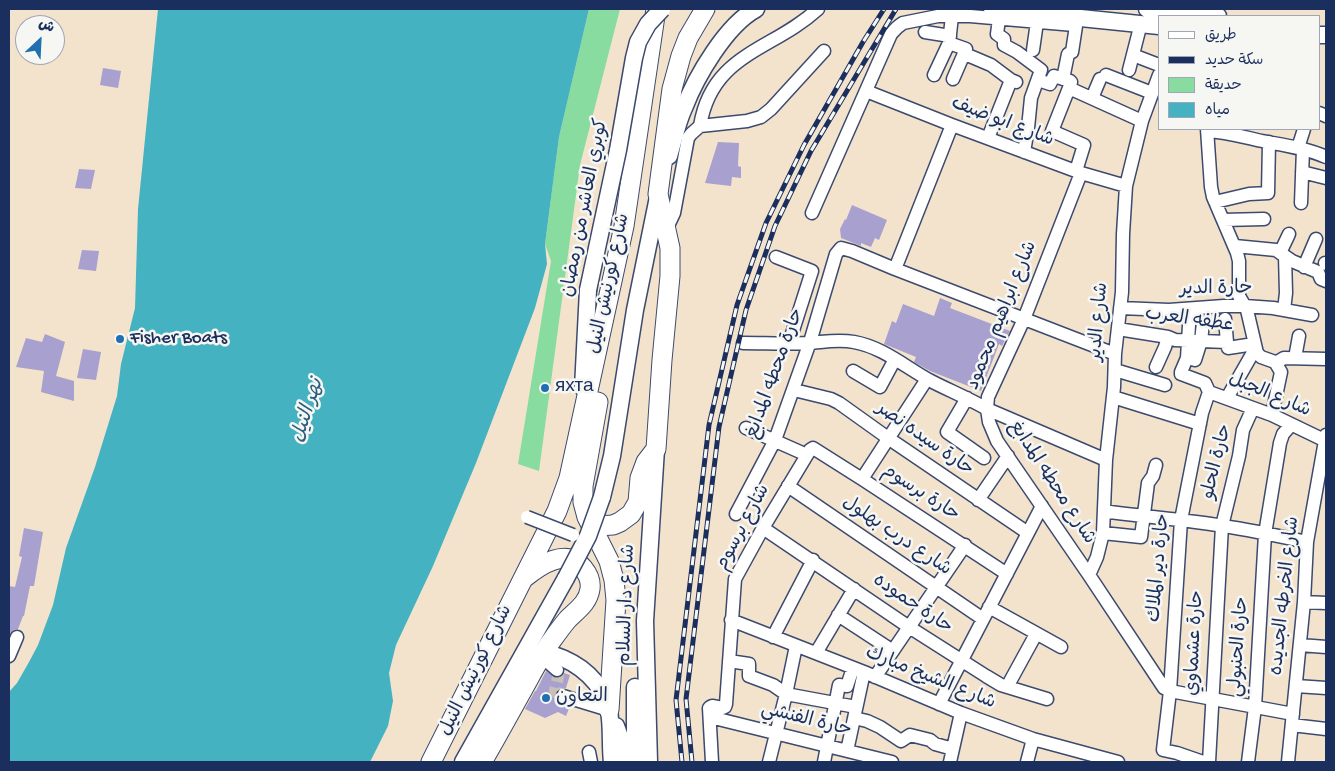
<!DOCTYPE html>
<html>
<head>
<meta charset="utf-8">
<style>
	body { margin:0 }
	#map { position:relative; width:1335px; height:771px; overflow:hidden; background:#f3e3cc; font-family:"Gochi Hand","Playpen Sans Arabic",sans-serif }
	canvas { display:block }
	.frame { position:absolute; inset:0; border:10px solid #1b2f5e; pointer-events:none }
	.legend { position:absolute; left:1158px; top:15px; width:162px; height:115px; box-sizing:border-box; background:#f6f6f2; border:1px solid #9ea6b7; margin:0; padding:6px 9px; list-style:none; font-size:15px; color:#1b2f5e }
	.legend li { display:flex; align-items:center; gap:10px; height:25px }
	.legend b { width:25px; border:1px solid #9ea6b7 }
	.north { position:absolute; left:15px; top:15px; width:50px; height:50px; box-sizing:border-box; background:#f6f6f2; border:1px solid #9ea6b7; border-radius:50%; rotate:25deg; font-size:14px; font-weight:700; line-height:20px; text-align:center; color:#1b2f5e }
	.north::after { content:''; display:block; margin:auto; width:18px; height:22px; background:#1f6fb2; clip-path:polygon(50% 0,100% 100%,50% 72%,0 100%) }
</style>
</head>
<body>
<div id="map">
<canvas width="1335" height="771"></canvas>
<div class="frame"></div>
<ul class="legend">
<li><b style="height:6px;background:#fff"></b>طريق</li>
<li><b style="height:6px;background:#1b2f5e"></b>سكة حديد</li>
<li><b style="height:14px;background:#88dc9f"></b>حديقة</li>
<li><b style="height:14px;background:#45b2c2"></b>مياه</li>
</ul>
<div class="north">ش</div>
</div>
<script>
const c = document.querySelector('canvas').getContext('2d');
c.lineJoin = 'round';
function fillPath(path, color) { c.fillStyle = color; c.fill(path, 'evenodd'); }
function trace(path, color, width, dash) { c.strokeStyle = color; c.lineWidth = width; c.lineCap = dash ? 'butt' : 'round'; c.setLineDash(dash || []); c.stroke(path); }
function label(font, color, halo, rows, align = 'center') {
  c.font = font + ' "Gochi Hand","Playpen Sans Arabic",sans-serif'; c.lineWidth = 5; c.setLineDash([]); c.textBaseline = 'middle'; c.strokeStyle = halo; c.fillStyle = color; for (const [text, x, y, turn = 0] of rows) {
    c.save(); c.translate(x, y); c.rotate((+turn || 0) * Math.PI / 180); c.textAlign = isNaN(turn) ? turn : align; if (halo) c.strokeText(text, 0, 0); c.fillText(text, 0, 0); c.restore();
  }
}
fillPath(new Path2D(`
	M589 9H620L580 165 539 471 518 464 551 261 545 244 559 137Z`), '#88dc9f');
fillPath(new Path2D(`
	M158 9H589L559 137 545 244 547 264 535 308 476 463 433 566 396 645 389 673 393 701 388 726 370 762H9V692L17 683 29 662 38 645 53 605 66 548 95 467 117 396 121 364 135 308 138 209Z`), '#45b2c2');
fillPath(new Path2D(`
	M103 68 121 71 118 88 100 85Z
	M718 142 739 143 738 166 741 167V178L732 177 731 186 705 183Z
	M79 169 95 170 91 189 75 188Z
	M852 205 887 220 879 240 875 238 871 247 861 243V246L841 238 840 229 845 219 846 220Z
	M82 250 99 251 96 271 78 269Z
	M940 298 952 303 950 308 1010 331 1002 346 999 344 981 391 930 371 914 362 916 357 884 344 892 321 896 323 903 304 934 316Z
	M45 334 65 342 56 376 74 381V401L41 392 44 371 16 367 26 338 42 342Z
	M83 349 101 352 96 380 77 378Z
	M24 528 43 532 34 586H30L24 616H23L18 629 13 630 10 634 9 586 15 587 22 557 19 556Z
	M546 671 556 678 560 677 564 673 570 675 566 688H561L557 690 555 694V698L557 702 570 706 566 716 558 712 545 718 525 709 535 691H536Z`), '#a8a0cf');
trace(new Path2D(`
	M557 670 558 677 555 690 557 693 563 696`), '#c8bfb6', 12, [12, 6]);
const minor = new Path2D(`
	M999 19 997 34 1004 39V45L1017 52 1041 70 1031 98 1028 128 1024 152
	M925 32 950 36
	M949 43 966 49 953 79
	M1033 50 1037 22
	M965 54 991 65 1011 80 1016 82
	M1133 55 1159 65
	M1129 70 1139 31
	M934 75 949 43 952 16
	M1106 75 1152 93
	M1063 79 1068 54 1072 52 1076 26
	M1038 80 1050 84 1054 76 1070 81 1071 82 1069 88 1142 121
	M1069 88 1052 131 1084 145 1076 171
	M866 91 952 125 1081 173 1126 186
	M1092 98 1100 79
	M1319 113 1326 116
	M700 126C712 53 772 51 818 9
	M700 126 747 121 761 117 771 109 824 51
	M1207 129 1211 187 1213 197 1237 253 1239 261V296L1247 310 1257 353 1261 357 1275 362 1281 372 1272 415
	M1208 131C1227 132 1243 137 1262 141 1283 145 1306 148 1326 157
	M988 138 1011 80
	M1298 148 1304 129
	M1302 172 1326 178
	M1081 173 1024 319 988 397 987 409 1106 460
	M1215 202 1249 194 1268 193 1269 142
	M1301 203 1303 149
	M812 213 891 34C895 29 898 26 903 23L938 16H970L1074 25
	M1223 220 1264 219
	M666 230 674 213 688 138 691 134 700 126
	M1235 246 1276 250 1292 261 1318 272 1321 279 1326 281
	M1280 253 1289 234
	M776 257 812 271 789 343
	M1325 263 1326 264
	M1304 267 1316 239
	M895 269 952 125
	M1120 308 1169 310 1224 306H1245L1273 308 1312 315
	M1190 309 1187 358 1181 372V374L1205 383 1209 392 1272 415 1326 441
	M1284 310 1286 293 1285 256
	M1225 319 1227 342
	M1118 329 1168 337 1175 340 1227 342 1228 348 1254 344
	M743 343C765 343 786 344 808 343 824 342 838 339 854 342 882 347 904 366 929 380 948 390 968 398 987 409L989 422 997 441 1089 575 1164 688 1170 691 1293 714
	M1187 358 1195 360 1201 341 1203 323
	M1295 358 1299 336
	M1277 364 1279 361 1284 358 1326 359
	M1156 367 1165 347 1168 337
	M1115 370 1165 385
	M853 371 880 387 895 359
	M794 390 831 399 839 403 888 438 1028 533
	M1113 397 1200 424
	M967 398 947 432 984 458
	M1227 398 1255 349
	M746 428 807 455
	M862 479 927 379
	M788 486 983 619
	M978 500 1008 456
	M1104 511C1143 517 1184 519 1223 526 1251 530 1279 536 1307 542
	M736 514 775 440 810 342 836 254 841 248 852 251 895 269 1115 354
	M763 528 909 627 986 676 1001 685 1047 699
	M1103 533 1141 537 1148 483 1153 476 1156 465
	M1089 575 1097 557 1103 533 1106 460 1114 387 1115 354 1122 292 1123 234 1126 186 1142 121 1159 75
	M1304 602 1326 603
	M989 607 1061 647
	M838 615 893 651
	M731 620 864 672 961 713 1033 739 1118 762
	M773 637 813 560
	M1300 645 1326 647
	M816 653 854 589
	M9 656 17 637
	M541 656 557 670
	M729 661 749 664V676L773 685 786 694 856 707
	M875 677 965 545
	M1296 686 1326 688
	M1007 687 1036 634
	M563 696 609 710
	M939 704 1042 506
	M710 717 892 762
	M854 718 867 721 880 727 901 741 910 735 930 740 935 744 953 749
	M1292 725 1326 729
	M847 751 864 672
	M589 752 591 762
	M712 762 709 708 710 707 712 706 723 708 725 707 726 704 735 579 763 528 810 450 813 448 862 479 1007 574
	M769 762 786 694 796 646
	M824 762 839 685 847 686 853 668
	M950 762 961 713
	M1027 762 1033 739
	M1203 762 1177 753 1163 750 1170 691 1181 520 1202 413 1209 392
	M1209 762 1222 526 1239 456 1243 430 1253 408
	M1248 762 1255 707 1265 534 1280 443 1283 434 1291 425
	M1288 762 1304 602 1307 542 1326 435`);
const major = new Path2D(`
	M992 9 1159 26
	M1147 9 1218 16
	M1319 35H1326
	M669 156C674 140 677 123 684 108 696 77 726 25 756 9
	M583 388 588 290
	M602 497 612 456 635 310 658 197
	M543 652C571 658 595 674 606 700 607 704 609 708 609 711 612 728 610 745 612 762
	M635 687V743L636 762
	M616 726 620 737 624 762
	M463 762 566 578
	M649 762 645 621 656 449`);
const highway = new Path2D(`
	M598 402 583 486V502L587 517 609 561 614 580 616 600 609 710
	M591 525 598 526 613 525 620 522 631 514 638 502 640 478 646 462 656 449 662 360 670 276V248L658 194 672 89 681 56 688 38 705 9
	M431 762 557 511 569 478 624 226 656 9
	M482 762C496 738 509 714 523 689 532 673 541 655 552 640 557 633 562 626 568 619 577 610 588 603 590 589 591 582 588 574 583 568 566 547 540 565 524 578`);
trace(minor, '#3b4a6e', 15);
trace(major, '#3b4a6e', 19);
trace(highway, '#3b4a6e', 21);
trace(minor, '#fff', 12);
trace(major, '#fff', 16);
trace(highway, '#fff', 19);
const rail = new Path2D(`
	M682 762 676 700 709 425 737 305 766 223 804 145 863 42 884 9
	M692 762 686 699 719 427 746 310 775 226 811 151 896 9`);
trace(rail, '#1b2f5e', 5);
trace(rail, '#f6f6f2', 3, [9]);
const minorBridge = new Path2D(`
	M527 517 573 535`);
const majorBridge = new Path2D(`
	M588 290 618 150 634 58 638 42 648 24 662 9
	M566 578 588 536 602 497`);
trace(minorBridge, '#3b4a6e', 15, []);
trace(majorBridge, '#3b4a6e', 19, []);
trace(minorBridge, '#fff', 12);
trace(majorBridge, '#fff', 16);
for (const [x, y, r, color] of [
	[120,339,5,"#1f6fb2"],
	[545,388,5,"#1f6fb2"],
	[546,698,5,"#1f6fb2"]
]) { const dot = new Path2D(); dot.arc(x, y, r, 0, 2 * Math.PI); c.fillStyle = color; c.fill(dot); trace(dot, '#f6f6f2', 2); }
label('19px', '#1b2f5e', '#f6f6f2', [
	["شارع ابو ضيف",1002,123,21],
	["كوبري العاشر من رمضان",586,208,-79],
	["شارع كورنيش النيل",610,284,-78],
	["حارة الدير",1216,290,-1],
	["شارع ابراهيم محمود",1003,316,-68],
	["عطفه العرب",1189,321,8],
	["شارع الدير",1100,322,-85],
	["حارة محطه المدابغ",776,374,-70],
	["شارع الجبل",1269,396,23],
	["حارة سيده نصر",924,440,35],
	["حارة الحلو",1218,462,-76],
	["شارع محطه المدابغ",1051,483,57],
	["حارة برسوم",920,494,33],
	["شارع برسوم",744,528,-62],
	["شارع درب بهلول",896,537,34],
	["حارة دير الملاك",1160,568,-85],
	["شارع الخرطه الجديده",1286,596,-84],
	["شارع دار السلام",628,605,-88],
	["حارة حموده",912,605,34],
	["حارة عشماوي",1196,643,-87],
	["حارة الحنبولي",1240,647,-86],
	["شارع كورنيش النيل",477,671,-64],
	["شارع الشيخ مبارك",930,679,22],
	["حارة الفنشي",806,721,14]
]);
label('19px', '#1b2f5e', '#f6f6f2', [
	["Fisher Boats",130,339],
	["яхта",555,388],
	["التعاون",556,698]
], 'left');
label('italic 20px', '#2a5d81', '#f6f6f2', [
	["نهر النيل",309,411,-72]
]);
</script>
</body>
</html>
